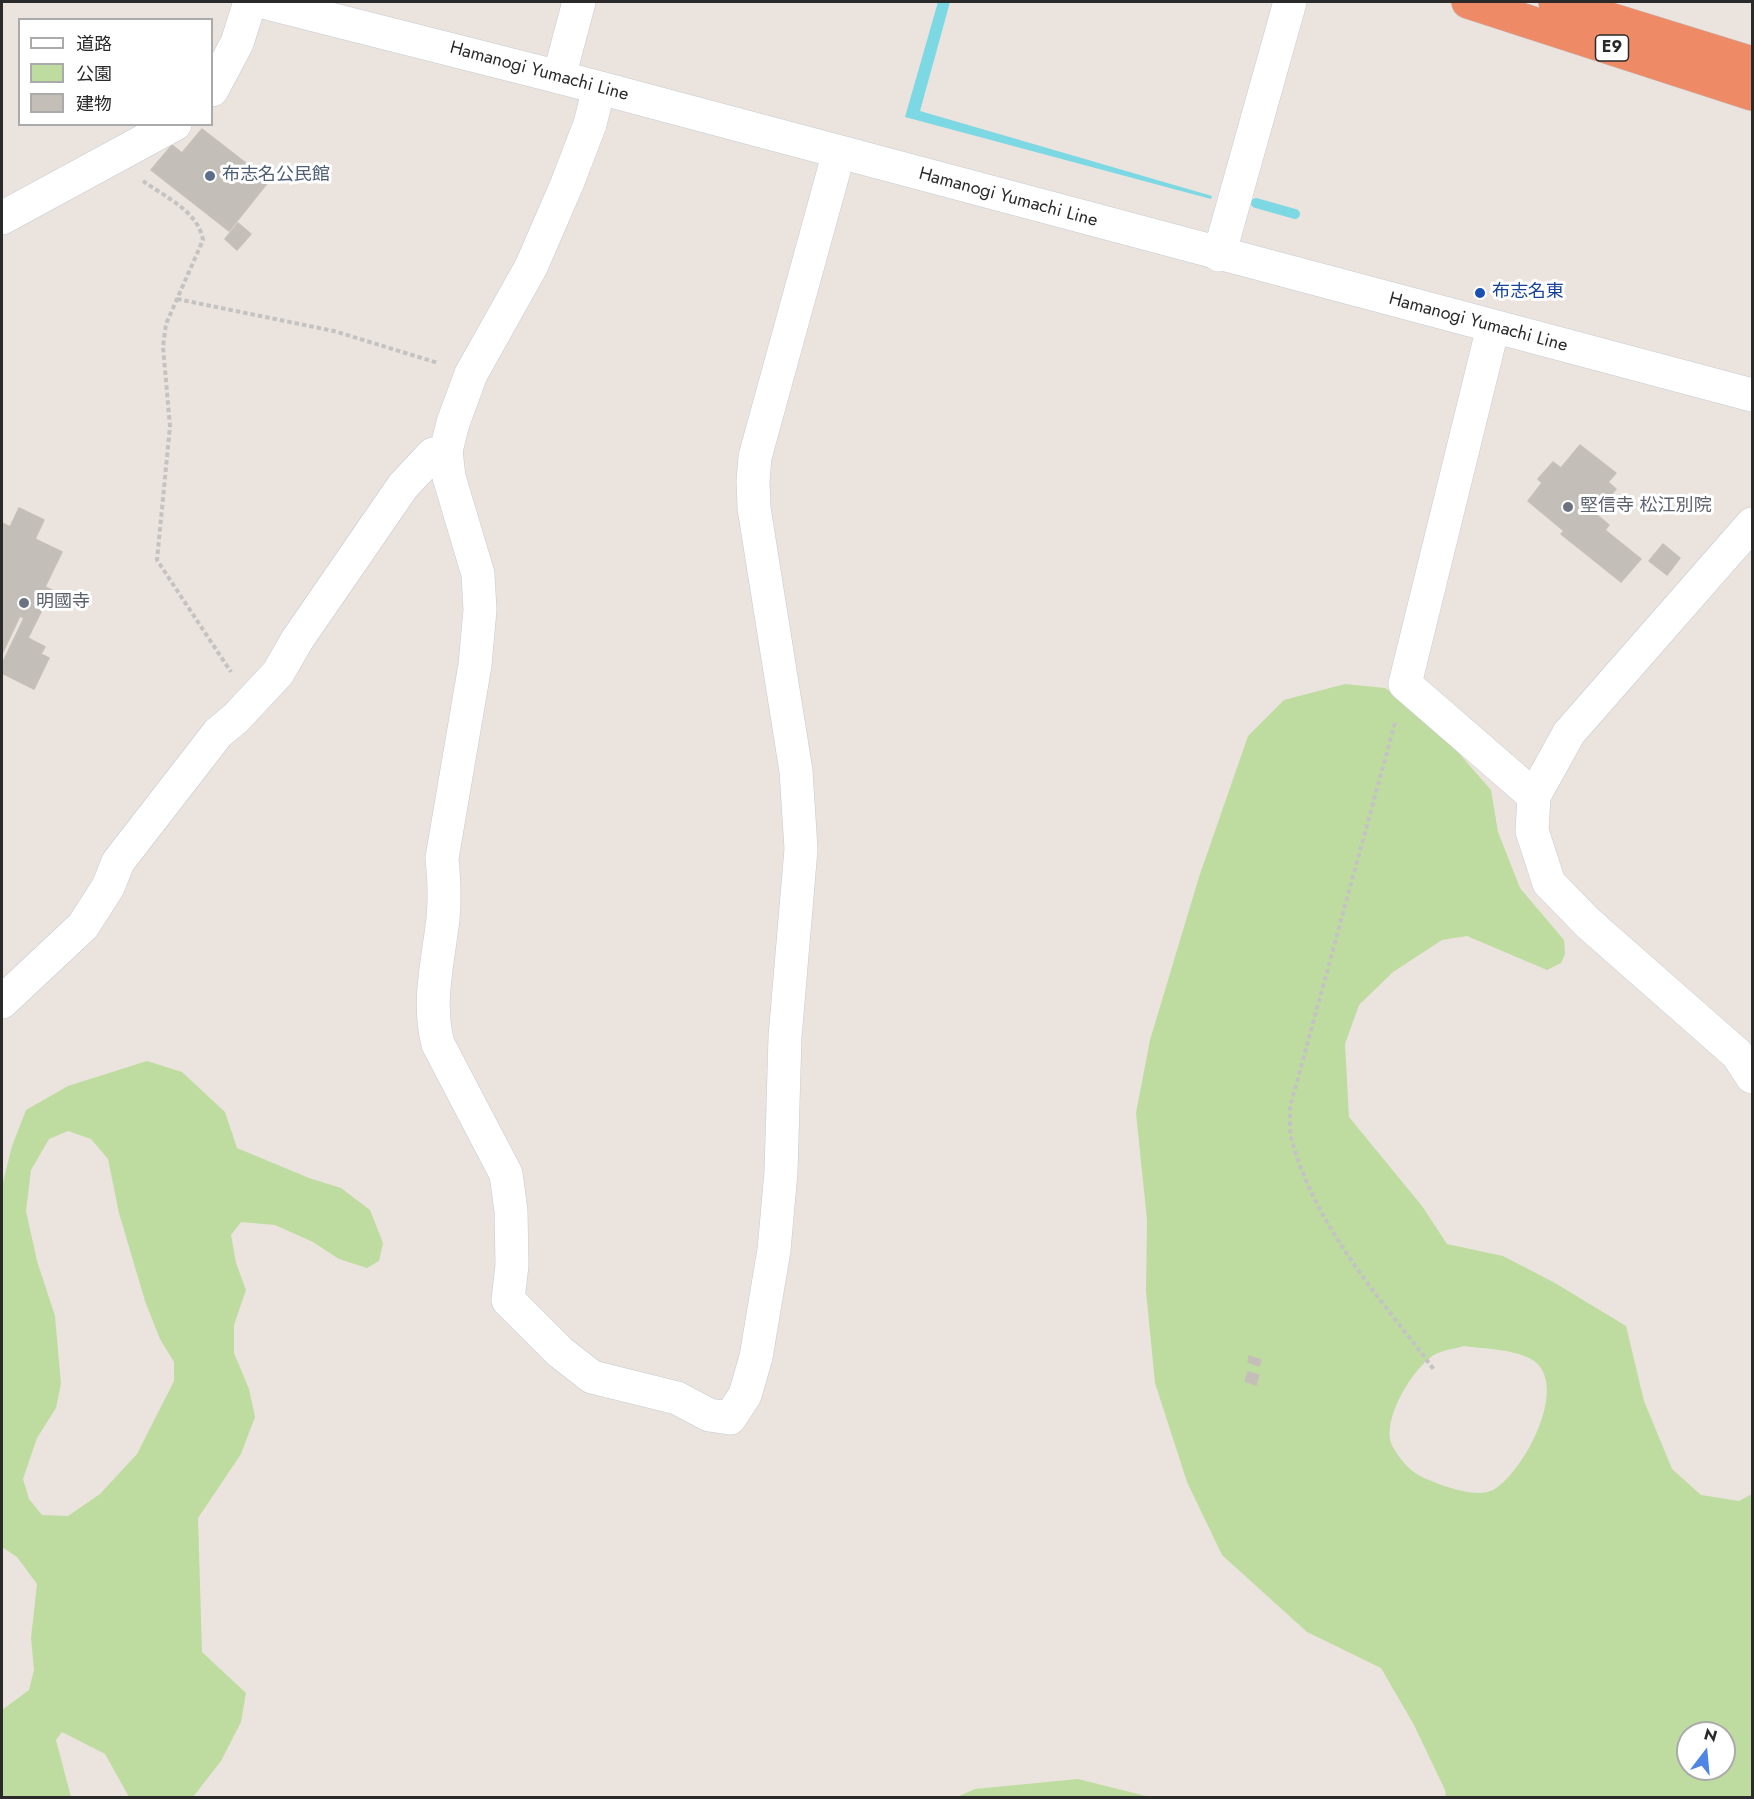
<!DOCTYPE html>
<html>
<head>
<meta charset="utf-8">
<style>
	body { margin:0 }
	#map { position:relative; width:1754px; height:1799px; overflow:hidden; background:#ebe3de; font-family:Jost,"Noto Sans JP",sans-serif }
	canvas { display:block }
	.frame { position:absolute; inset:0; border:3px solid #2a2a2a; pointer-events:none }
	.legend { position:absolute; left:18px; top:18px; width:195px; height:108px; box-sizing:border-box; background:#fff; border:2px solid #aaa; margin:0; padding:8px 10px; list-style:none; font-size:18px; color:#2a2a2a }
	.legend li { display:flex; align-items:center; gap:12px; height:30px }
	.legend b { width:30px; border:2px solid #aaa }
	.north { position:absolute; left:1676px; top:1721px; width:60px; height:60px; box-sizing:border-box; background:#fff; border:2px solid #aaa; border-radius:50%; rotate:16deg; font-size:16px; font-weight:700; line-height:24px; text-align:center; color:#2a2a2a }
	.north::after { content:''; display:block; margin:auto; width:21px; height:27px; background:#4f85e7; clip-path:polygon(50% 0,100% 100%,50% 72%,0 100%) }
</style>
</head>
<body>
<div id="map">
<canvas width="1754" height="1799"></canvas>
<div class="frame"></div>
<ul class="legend">
<li><b style="height:8px;background:#fff"></b>道路</li>
<li><b style="height:16px;background:#bfdca0"></b>公園</li>
<li><b style="height:16px;background:#c4beb9"></b>建物</li>
</ul>
<div class="north">N</div>
</div>
<script>
const c = document.querySelector('canvas').getContext('2d');
c.lineJoin = 'round';
function fillPath(path, color) { c.fillStyle = color; c.fill(path, 'evenodd'); }
function trace(path, color, width, dash) { c.strokeStyle = color; c.lineWidth = width; c.lineCap = dash ? 'butt' : 'round'; c.setLineDash(dash || []); c.stroke(path); }
function label(font, color, halo, rows, align = 'center') {
  c.font = font + ' Jost,"Noto Sans JP",sans-serif'; c.lineWidth = 6; c.setLineDash([]); c.textBaseline = 'middle'; c.strokeStyle = halo; c.fillStyle = color; for (const [text, x, y, turn = 0] of rows) {
    c.save(); c.translate(x, y); c.rotate((+turn || 0) * Math.PI / 180); c.textAlign = isNaN(turn) ? turn : align; if (halo) c.strokeText(text, 0, 0); c.fillText(text, 0, 0); c.restore();
  }
}
fillPath(new Path2D(`
	M1345 684 1385 688 1421 710 1491 790 1498 832 1520 888 1564 940 1565 954 1561 963 1547 970 1467 936 1442 940 1393 972 1359 1005 1345 1044 1349 1117 1422 1206 1447 1244 1503 1256 1555 1283 1626 1326 1644 1401 1672 1469 1701 1495 1739 1501 1752 1494V1797H1446L1445 1790 1414 1725 1381 1668 1307 1632 1222 1555 1187 1482 1155 1383 1146 1291 1147 1220 1136 1113 1150 1040 1199 877 1248 736 1284 700ZM1464 1346C1485 1349 1513 1349 1531 1359 1572 1382 1524 1473 1493 1490 1479 1497 1458 1490 1444 1486 1434 1482 1416 1476 1408 1467 1403 1462 1395 1452 1392 1445 1381 1420 1413 1368 1434 1355 1442 1350 1455 1349 1464 1346ZM1688 1733H1724V1769H1688Z
	M147 1061 182 1072 225 1112 237 1148 309 1178 341 1188 370 1210 383 1243 379 1261 367 1268 339 1259 313 1242 275 1225 241 1222 231 1235 236 1263 246 1290 234 1325V1353L249 1389 255 1417 241 1454 198 1518 202 1652 246 1693 241 1722 221 1761 193 1797H129L105 1754 62 1732 56 1740 71 1797H2V1710L29 1690 34 1670 31 1638 37 1584 17 1557 2 1547V1186L12 1146 26 1110 68 1086ZM68 1131 91 1139 108 1159 119 1213 145 1301 160 1339 174 1362V1381L137 1454 100 1494 68 1516 42 1515 29 1499 23 1479 37 1438 56 1408 61 1384 55 1316 37 1261 26 1211 31 1170 49 1139Z
	M1078 1779 1150 1797H957L975 1789Z`), '#bfdca0');
fillPath(new Path2D(`
	M938 2H950L920 111 1212 196 1211 199 905 117Z`), '#7cd8e2');
trace(new Path2D(`
	M1256 203 1295 214`), '#7cd8e2', 10);
const building = new Path2D(`
	M202 129 269 181 229 231 151 170 172 145 182 153Z
	M238 223 251 234 237 250 225 239Z
	M1580 445 1616 473 1608 482 1616 489 1596 514 1609 525 1605 530 1641 559 1621 582 1561 534 1564 531 1528 501 1542 483 1538 479 1553 462 1561 468Z
	M19 508 44 520 35 539 62 552 45 587 52 590 28 638 45 647 41 654 49 658 34 689 2 673V664L24 618 20 616 2 654V523L10 527Z
	M1663 544 1680 558 1667 575 1649 561Z
	M1249 1356 1261 1360 1259 1366 1248 1362Z
	M1248 1372 1259 1375 1256 1385 1245 1381Z`);
fillPath(building, '#c4beb9');
trace(building, '#c6bfb8', 1.5);
const minor = new Path2D(`
	M559 77 579 2
	M599 88 590 124 567 184 531 267 471 374 453 423 446 451 449 477 478 574 480 610 475 665 442 858C444 879 445 899 443 919 438 962 427 1002 438 1044L506 1174 511 1211 512 1265 508 1300 560 1352 592 1377 677 1398 709 1415 730 1418 745 1395 756 1357 774 1250 781 1172 785 1037 801 849 796 771 754 508 753 481 755 457 839 152
	M212 90 237 43 250 2
	M2 218 175 124
	M1219 255 1290 2
	M1493 327 1405 684 1534 796
	M1752 524 1569 733 1534 796 1532 831 1549 883 1588 923 1737 1054 1752 1077
	M2 1002 83 926 108 887 118 862 218 733 236 718 278 673 297 640 403 486 433 454 446 451`);
const secondary = new Path2D(`
	M263 2 559 77 1752 395`);
const motorway = new Path2D(`
	M1468 2 1752 94
	M1555 2 1752 63`);
trace(minor, '#c5cad2', 34);
trace(secondary, '#c5cad2', 34);
trace(motorway, '#c3c3c3', 34);
trace(new Path2D(`
	M143 181C165 197 198 211 203 240L166 324 163 347 170 426 157 560 231 672
	M177 299 334 331 438 363
	M1395 723 1290 1107C1290 1119 1289 1133 1293 1144 1318 1231 1382 1300 1435 1371`), '#c3c3c3', 4, [4.5, 3]);
trace(minor, '#fff', 33);
trace(secondary, '#fff', 33);
trace(motorway, '#ee8a66', 33);
for (const [x, y, r, color] of [
	[210,176,6,"#5c6f8a"],
	[1480,293,6,"#1a4fb4"],
	[1568,507,6,"#6b7280"],
	[24,603,6,"#6b7280"]
]) { const dot = new Path2D(); dot.arc(x, y, r, 0, 2 * Math.PI); c.fillStyle = color; c.fill(dot); trace(dot, '#fff', 2); }
for (const [x, y, w] of [
	[1612,48,33]
]) { const box = new Path2D(); box.roundRect(x - w / 2, y - 13, w, 26, 4.5); c.fillStyle = '#fff'; c.fill(box); trace(box, '#2a2a2a', 1.5); }
label('bold 16px', '#2a2a2a', null, [
	["E9",1612,48]
]);
label('18px', '#2a2a2a', '#fff', [
	["Hamanogi Yumachi Line",539,72,15],
	["Hamanogi Yumachi Line",1008,198,15],
	["Hamanogi Yumachi Line",1478,323,15]
]);
label('18px', '#4e5e75', '#fff', [
	["布志名公民館",222,176]
], 'left');
label('18px', '#164399', '#fff', [
	["布志名東",1492,293]
], 'left');
label('18px', '#5b616d', '#fff', [
	["堅信寺 松江別院",1580,507],
	["明國寺",36,603]
], 'left');
</script>
</body>
</html>
